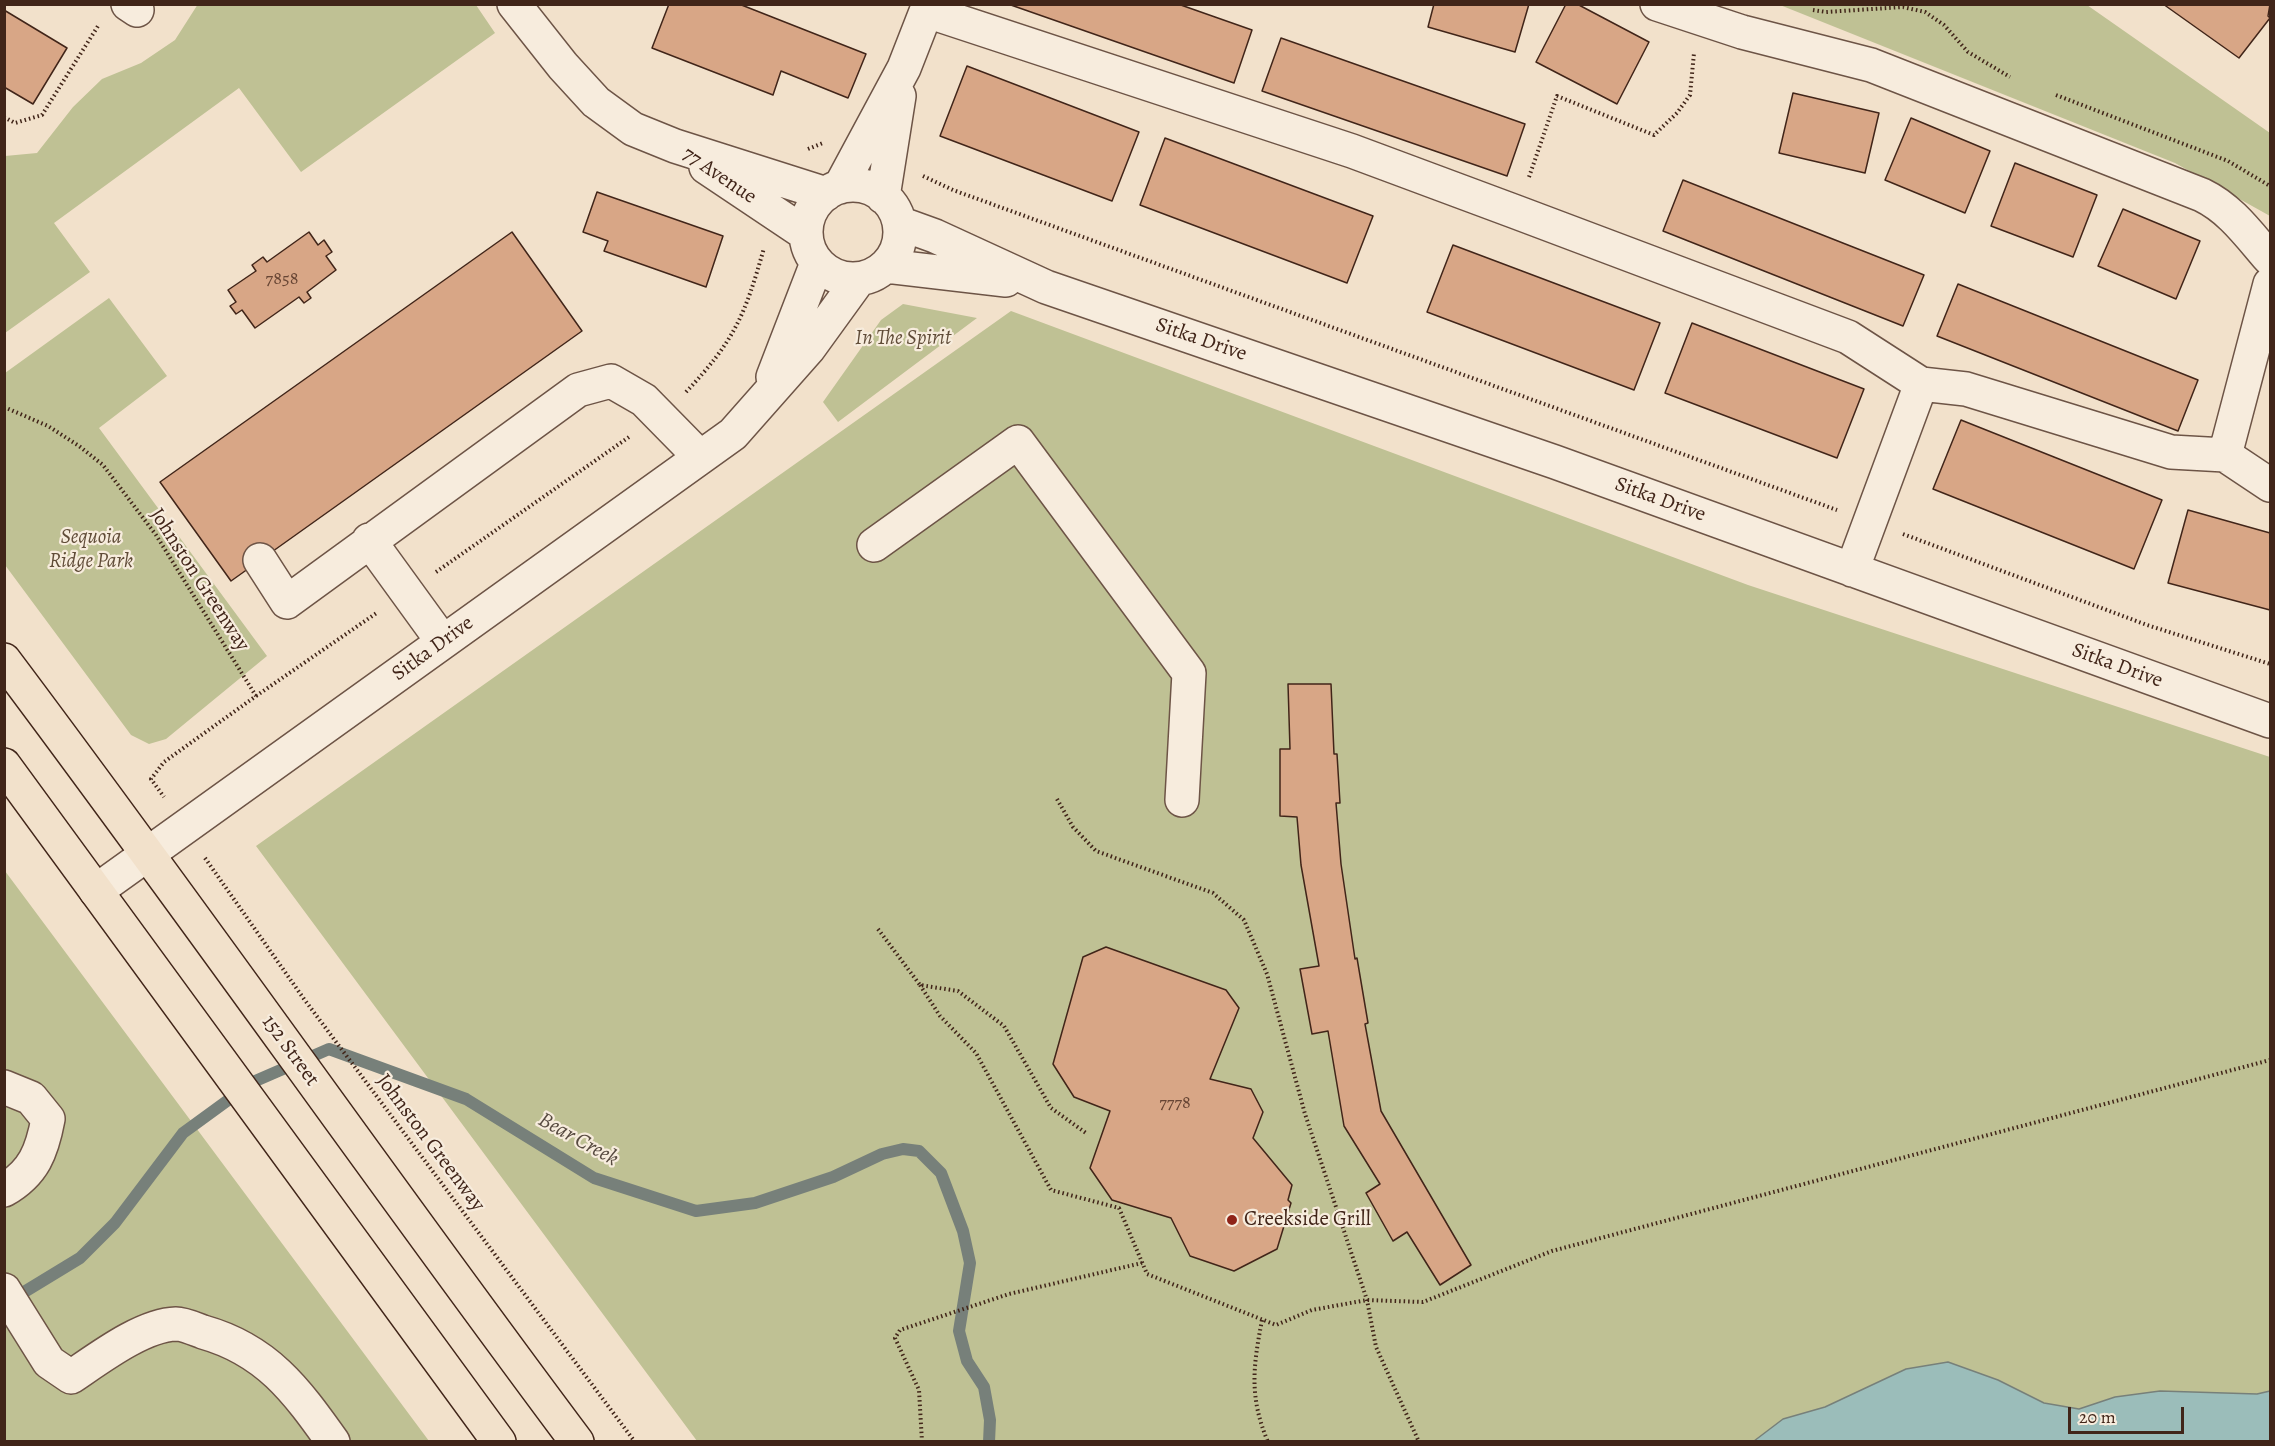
<!DOCTYPE html>
<html>
<head>
<meta charset="utf-8">
<style>
	body { margin:0 }
	#map { position:relative; width:2275px; height:1446px; overflow:hidden; background:#f2e1cb; font-family:Alegreya,serif }
	canvas { display:block }
	.frame { position:absolute; inset:0; border:6px solid #412519; pointer-events:none }
	.scale { position:absolute; left:2068px; top:1407px; width:116px; height:27px; box-sizing:border-box; border:3px solid #412519; border-top:0; padding-left:8px; font-size:18px; line-height:21px; white-space:nowrap; color:#412519; -webkit-text-stroke:4px #f7ecdd; paint-order:stroke }
</style>
</head>
<body>
<div id="map">
<canvas width="2275" height="1446"></canvas>
<div class="frame"></div>
<div class="scale">20 m</div>
</div>
<script>
const c = document.querySelector('canvas').getContext('2d');
c.lineJoin = 'round';
function fillPath(path, color) { c.fillStyle = color; c.fill(path, 'evenodd'); }
function trace(path, color, width, dash) { c.strokeStyle = color; c.lineWidth = width; c.lineCap = dash ? 'butt' : 'round'; c.setLineDash(dash || []); c.stroke(path); }
function label(font, color, halo, rows, align = 'center') {
  c.font = font + ' Alegreya,serif'; c.lineWidth = 4.5; c.setLineDash([]); c.textBaseline = 'middle'; c.strokeStyle = halo; c.fillStyle = color; for (const [text, x, y, turn = 0] of rows) {
    c.save(); c.translate(x, y); c.rotate((+turn || 0) * Math.PI / 180); c.textAlign = isNaN(turn) ? turn : align; if (halo) c.strokeText(text, 0, 0); c.fillText(text, 0, 0); c.restore();
  }
}
fillPath(new Path2D(`
	M198 4 476 5 495 33 301 172 239 88 54 223 90 272 5 333V156L37 153 73 107 102 79 141 63 175 40Z
	M1780 5H2087L2270 133V216L2175 163Z
	M109 298 167 376 99 428 267 656 166 739 149 744 131 735 5 565V373Z
	M903 304 977 318 838 422 823 402 881 320Z
	M1011 311 1748 585 2270 757V1441H697L256 846Z
	M5 871 429 1441H5Z`), '#bfc194');
const water = new Path2D(`
	M1948 1362 1998 1380 2044 1403 2079 1409 2115 1397 2160 1391 2257 1394 2270 1391V1441H1754L1783 1419 1825 1407 1906 1369Z`);
fillPath(water, '#9bbdba');
trace(water, '#77807a', 1.5);
trace(new Path2D(`
	M11 1300 80 1258 115 1223 183 1133 253 1082 329 1049 466 1099 594 1178 696 1211 755 1203 833 1177 882 1154 903 1149 919 1151 941 1173 963 1231 970 1263 959 1331 967 1361 984 1387 990 1420 989 1442`), '#77807a', 12);
const building = new Path2D(`
	M669 4H739L866 54 848 98 781 71 773 95 652 48Z
	M1008 4H1178L1252 30 1234 83Z
	M1434 4H1529L1515 52 1428 27Z
	M1566 4H1577L1649 42 1617 104 1536 62Z
	M2163 4H2270L2268 16 2270 18 2239 58Z
	M4 10 67 48 33 104 4 87Z
	M1281 38 1525 124 1507 176 1262 91Z
	M967 66 1139 132 1112 201 940 136Z
	M1793 93 1879 113 1865 173 1779 153Z
	M1911 118 1990 151 1965 213 1885 180Z
	M1165 138 1373 216 1347 283 1140 205Z
	M2015 163 2097 195 2073 257 1991 226Z
	M1683 180 1924 275 1903 326 1663 231Z
	M597 192 723 236 706 287 604 251 608 241 583 232Z
	M2123 209 2200 241 2176 299 2098 266Z
	M309 232 318 245 324 240 332 252 326 256 336 270 307 292 311 298 304 303 299 297 255 328 242 310 236 314 230 306 236 302 228 290 256 271 252 265 263 257 267 262Z
	M512 232 582 331 231 581 160 482Z
	M1453 245 1660 323 1634 390 1427 312Z
	M1958 284 2198 380 2178 431 1937 336Z
	M1692 323 1864 389 1837 458 1665 393Z
	M1961 420 2162 500 2134 569 1933 489Z
	M2188 510 2270 533V610L2168 583Z
	M1288 684H1331L1334 754H1337L1340 803H1336L1341 864 1355 959 1357 958 1368 1023 1365 1024 1381 1111 1471 1265 1440 1285 1407 1232 1393 1241 1366 1193 1380 1184 1344 1126 1328 1031 1312 1034 1300 969 1319 966 1301 865 1297 817 1280 816V749H1290Z
	M1106 947 1226 990 1239 1008 1210 1079 1251 1089 1263 1112 1253 1138 1292 1185 1288 1200 1291 1203 1277 1249 1234 1271 1190 1256 1171 1218 1112 1200 1090 1168 1110 1111 1074 1097 1053 1064 1083 957Z`);
fillPath(building, '#d8a686');
trace(building, '#412519', 1.5);
const minor = new Path2D(`
	M128 4 137 10
	M514 4 563 66 596 102 633 129 675 146 826 194
	M1657 4 1742 32 1871 65 2202 195C2231 209 2249 235 2270 259
	M927 11 1352 151 1516 212 1848 337 1921 384 1966 389 2171 452 2225 455 2270 485
	M706 167 806 234
	M806 232a47 47 0 1 1 94 0a47 47 0 1 1-94 0Z
	M840 187 904 68 929 4
	M883 197 899 96
	M899 223 935 236 1046 287 1555 462 2270 721
	M886 266 1006 280
	M773 377 817 263
	M2225 455 2270 284
	M369 540 443 642
	M874 545 1018 442 1189 673 1182 800
	M260 560 287 602 578 390 611 381 644 400 700 457
	M1852 570 1921 384
	M96 891 733 434 809 348 859 279
	M4 1087 31 1098 48 1119C42 1151 34 1173 4 1190
	M4 1290 49 1362 71 1377C98 1359 142 1325 176 1324 184 1324 195 1329 203 1332 267 1350 296 1390 333 1442`);
const major = new Path2D(`
	M4 660C198 918 383 1183 577 1442
	M4 765 499 1442`);
trace(minor, '#6d5446', 36);
trace(major, '#412519', 36);
trace(new Path2D(`
	M1813 10 1826 12 1903 7 1925 12 1944 25 1968 52 2010 77
	M2056 95 2228 161 2270 186
	M4 117 15 123 42 115 98 26
	M808 149 823 143
	M923 176 953 190 1837 510
	M1529 177 1557 96 1654 135 1677 113 1690 95 1694 53
	M686 392C735 340 745 315 764 248
	M4 407 48 426 79 446 103 465 156 535 256 696 164 762 151 779 164 797
	M1903 534 2147 625 2270 664
	M436 572 629 437
	M256 696 378 612
	M1057 799 1073 827 1096 851 1213 893 1244 920 1267 974 1305 1114 1367 1300 1376 1347 1419 1442
	M205 858 304 999 635 1442
	M878 929 920 985 958 991 1004 1026 1051 1108 1086 1133
	M920 985 940 1016 976 1053 1051 1190 1119 1208 1147 1274 1276 1325 1312 1310 1367 1300 1423 1302 1552 1251 2270 1060
	M1262 1320C1253 1367 1249 1397 1268 1442
	M922 1442 919 1390 895 1338 900 1330 1009 1294 1142 1263`), '#412519', 4, [1.5, 3]);
trace(minor, '#f7ecdd', 33);
trace(major, '#f2e1cb', 33);
for (const [x, y, r, color] of [
	[1232,1220,6,"#8f2418"]
]) { const dot = new Path2D(); dot.arc(x, y, r, 0, 2 * Math.PI); c.fillStyle = color; c.fill(dot); trace(dot, '#f7ecdd', 2); }
label('18px', '#674534', null, [
	["7858",282,280],
	["7778",1175,1104]
]);
label('21px', '#412519', '#f7ecdd', [
	["77 Avenue",719,176,34],
	["Sitka Drive",1201,340,19],
	["Sitka Drive",1660,500,20],
	["Johnston Greenway",199,580,57],
	["Sitka Drive",433,649,-36],
	["Sitka Drive",2117,666,20],
	["152 Street",290,1051,54],
	["Johnston Greenway",430,1143,53]
]);
label('italic 21px', '#604c38', '#f7ecdd', [
	["In The Spirit",903,339],
	["Sequoia",91,538],
	["Ridge Park",91,562]
]);
label('21px', '#412519', '#f7ecdd', [
	["Creekside Grill",1244,1220]
], 'left');
label('italic 22px', '#584b41', '#f7ecdd', [
	["Bear Creek",578,1140,29]
]);
</script>
</body>
</html>
